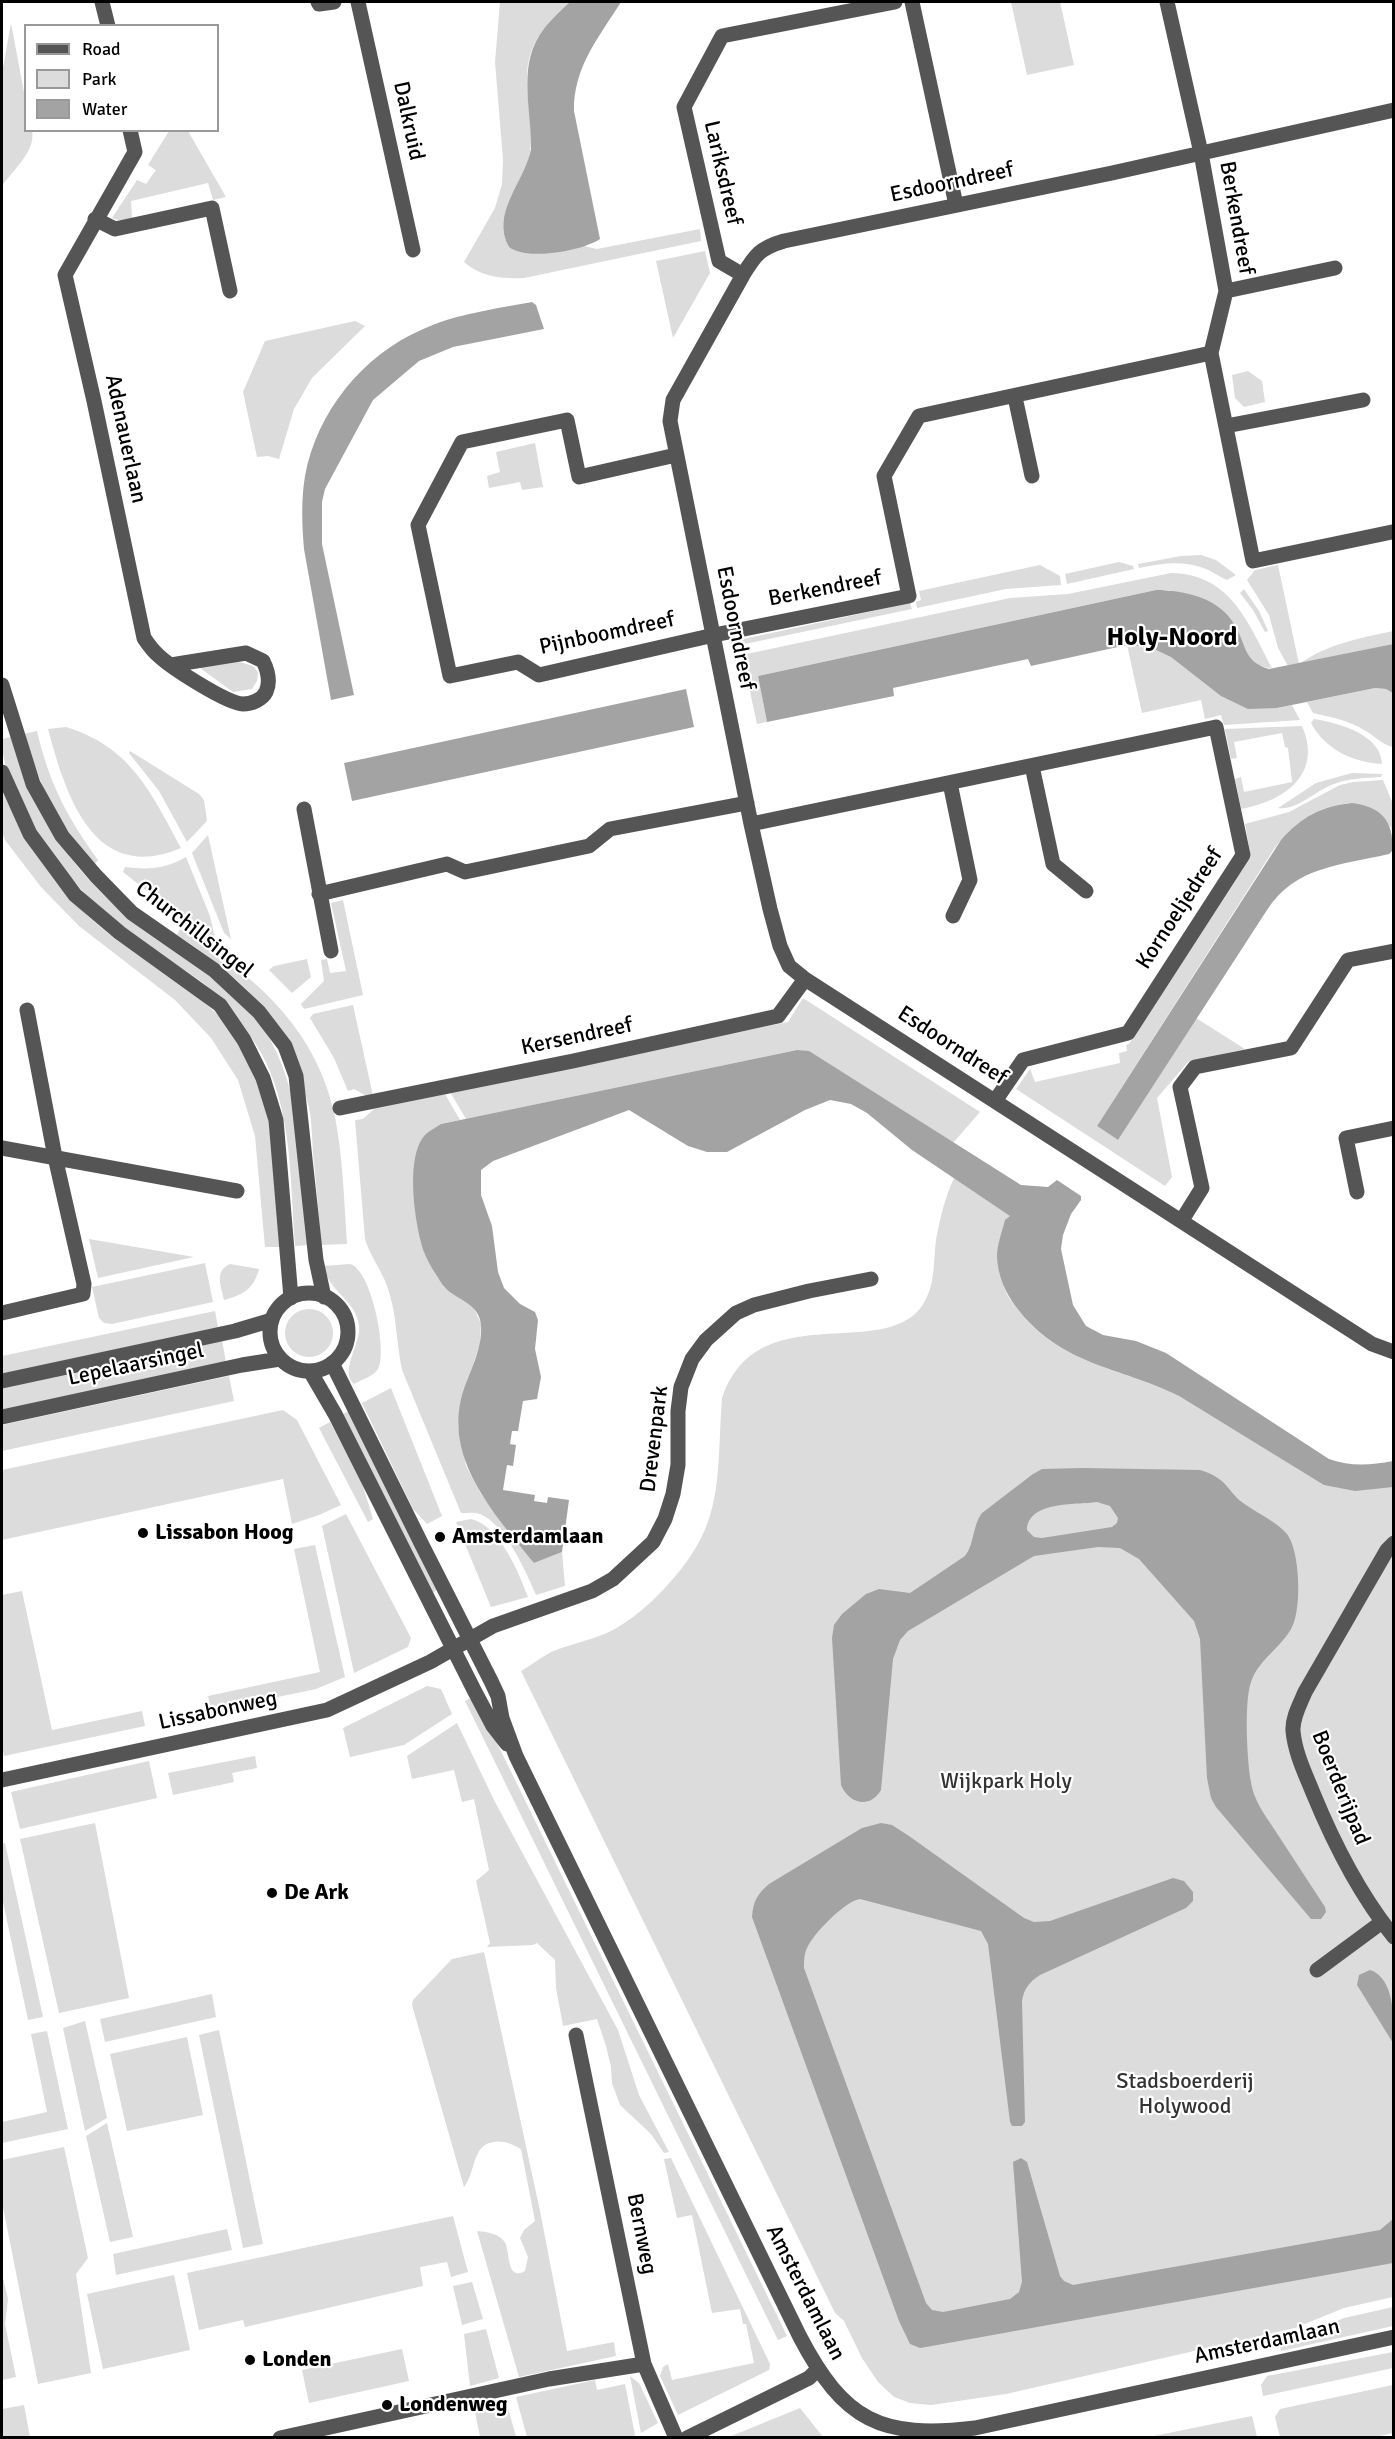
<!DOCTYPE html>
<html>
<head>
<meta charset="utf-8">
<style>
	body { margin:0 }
	#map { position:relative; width:1395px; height:2439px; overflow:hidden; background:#fff; font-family:Signika,sans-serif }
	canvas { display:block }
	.frame { position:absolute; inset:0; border:3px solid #000; pointer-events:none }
	.legend { position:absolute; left:24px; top:24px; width:195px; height:108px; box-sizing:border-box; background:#fff; border:2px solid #999; margin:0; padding:8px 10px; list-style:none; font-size:18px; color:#000 }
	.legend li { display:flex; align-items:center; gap:12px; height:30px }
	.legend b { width:30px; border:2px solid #999 }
</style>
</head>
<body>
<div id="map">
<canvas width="1395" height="2439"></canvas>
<div class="frame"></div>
<ul class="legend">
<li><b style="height:8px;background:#555"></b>Road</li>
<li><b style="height:16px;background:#dcdcdc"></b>Park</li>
<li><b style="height:16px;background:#a3a3a3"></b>Water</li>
</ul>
</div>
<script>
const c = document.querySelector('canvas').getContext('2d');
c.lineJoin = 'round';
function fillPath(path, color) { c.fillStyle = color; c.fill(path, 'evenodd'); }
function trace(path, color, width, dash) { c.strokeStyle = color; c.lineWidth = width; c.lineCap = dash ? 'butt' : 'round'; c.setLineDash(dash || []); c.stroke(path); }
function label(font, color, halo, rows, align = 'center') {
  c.font = font + ' Signika,sans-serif'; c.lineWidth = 4.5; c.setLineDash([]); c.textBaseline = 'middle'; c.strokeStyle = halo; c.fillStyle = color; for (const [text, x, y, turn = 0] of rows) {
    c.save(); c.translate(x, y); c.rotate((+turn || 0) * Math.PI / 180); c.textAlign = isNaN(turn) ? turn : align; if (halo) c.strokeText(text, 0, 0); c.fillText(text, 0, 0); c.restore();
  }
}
fillPath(new Path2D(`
	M500 2H570C555 16 538 31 531 52 519 87 538 126 528 162 520 191 491 215 509 247L549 253 584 246 597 249 700 229 701 241 524 278C502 279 481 277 464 262L495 208 502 184 503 160 495 62Z
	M1011 2H1060L1074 65 1027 75Z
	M11 23 25 98 26 130 32 131C36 151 13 170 2 186V73Z
	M169 131H188L226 197 213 200 208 183 131 201 132 218 121 221 112 218 137 180 146 184 156 170 148 165Z
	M705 251 710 273 673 338 656 261Z
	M355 321 365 326 312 378 294 409 279 459 268 456 257 457 243 392 265 341Z
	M1248 371 1262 381 1265 402 1244 407 1235 398 1232 375Z
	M535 443 543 487 522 490 520 482 489 488 487 476 500 472 496 452Z
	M1201 555 1216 560 1236 575 1227 580C1220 577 1213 572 1206 569 1183 560 1162 563 1139 568L1138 564 1181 556Z
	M1119 562 1133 566 1134 569 1067 584 1065 574Z
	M1040 565 1060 576 1061 585 1006 589 917 608 916 602 921 600 919 591Z
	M1278 565 1299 664C1330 643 1357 639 1393 631V644L1288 666 1278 648 1269 615 1247 580 1255 570Z
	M1171 573C1231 574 1248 623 1272 668 1259 668 1249 660 1244 648L1170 590H1156L758 676 767 722 757 724 742 655 1010 598 1068 594Z
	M1244 589 1259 611 1268 631 1265 632 1253 610 1240 593Z
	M910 603 912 609 740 645 739 640Z
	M1127 645H1142L1159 650 1277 708 1292 705 1300 720 1224 725 1221 715 1205 719 1201 700 1142 713Z
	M233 660 253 666 258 672 257 681 252 689 233 692 200 668 203 666Z
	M1375 688 1386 689 1394 693 1393 747C1381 744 1375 736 1364 730 1348 720 1330 717 1313 713L1307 702Z
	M1314 719C1338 723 1381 734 1382 764 1352 762 1326 750 1311 723Z
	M1302 726C1323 774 1285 801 1241 809L1235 779 1241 777 1244 792 1292 782 1288 748 1285 747 1282 733 1234 742 1237 758 1231 759 1225 729Z
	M66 727C131 747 151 792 181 848 94 885 66 796 48 729Z
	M37 731C49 783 67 817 98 860L93 866 50 806 23 734Z
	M11 737C16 752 20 769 27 784 50 836 84 881 128 917 177 959 238 980 271 1041 304 1103 302 1177 309 1245L295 1246C290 1182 293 1109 260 1051 245 1026 225 1000 202 982 174 962 141 946 116 923 81 893 52 858 29 819 15 795 2 767 2 739Z
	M130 751 199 794 204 800 207 821 187 842 159 791 129 753Z
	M1352 773 1382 774 1381 777C1365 778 1350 778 1334 784 1316 790 1297 811 1278 808L1316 783Z
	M1383 780 1393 804V836L1391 827 1352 803C1317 806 1294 822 1274 849L1097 1126 1118 1140 1196 1018 1245 1049 1188 1062 1157 1098 1172 1177 1165 1186 1016 1089 1030 1069 1035 1082 1120 1063 1119 1053 1127 1051 1126 1045 1129 1044 1251 857 1245 824 1289 812 1340 785 1353 782Z
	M2 792C28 843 52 885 97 924 149 970 226 998 253 1067 260 1083 266 1102 270 1119 273 1132 273 1147 274 1160 277 1189 279 1218 282 1247H265L255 1136 238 1080 211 1038 175 1000 79 926 41 887 5 840 2 832Z
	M208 835 231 939 224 933 192 853Z
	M186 857 210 916 215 938 162 903 123 872 125 867C148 870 166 869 186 857Z
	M343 900 363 995 304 1009 301 1004 324 981 321 960 327 959 330 973 346 971 331 903Z
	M180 929C252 974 314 1025 334 1112 343 1155 344 1200 347 1244L321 1245C319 1214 316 1184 313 1153 312 1139 312 1122 309 1108 291 1025 245 979 177 935Z
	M307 959 311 977 292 993 269 970 274 966Z
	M803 998 980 1112 953 1143 809 1052 797 1050 466 1119 450 1092 788 1022Z
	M353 1005 373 1096 368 1097 354 1089 348 1091 334 1058 310 1018 313 1014Z
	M445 1094 460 1120 441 1124 415 1210 425 1254 444 1287 473 1306 481 1324 480 1344 461 1400 458 1426 466 1466 481 1494 534 1563 562 1552 565 1586 536 1595C525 1570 506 1525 480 1514 474 1512 467 1513 461 1513L402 1370C396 1342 397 1313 387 1286 381 1269 370 1256 365 1239L355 1120 363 1119 374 1109Z
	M954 1178 1011 1216C1008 1238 1003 1263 1004 1285 1005 1294 1014 1305 1020 1312 1062 1365 1122 1368 1179 1396L1324 1484 1393 1474V2297L1344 2308 1295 2328 1006 2394 931 2405 910 2403 894 2397 878 2382 862 2358 844 2321 835 2313 521 1671C532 1665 545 1654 556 1650 575 1643 595 1639 613 1630 631 1620 649 1605 663 1590 726 1525 716 1481 722 1398 757 1295 882 1362 922 1306 936 1285 933 1263 936 1240 940 1218 945 1197 954 1178Z
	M89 1239 194 1257 98 1278Z
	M205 1263 213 1302 112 1324 104 1323 99 1318 92 1287Z
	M230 1264 259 1269C254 1289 243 1295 224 1300 221 1286 214 1271 230 1264Z
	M350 1264C371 1269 388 1351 378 1369 374 1376 361 1380 354 1384 339 1371 361 1344 359 1326 356 1300 329 1292 323 1266Z
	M285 1333a24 24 0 1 1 48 0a24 24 0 1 1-48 0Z
	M215 1311 218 1327 2 1374V1356Z
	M222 1340 226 1363 2 1411V1387Z
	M229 1376 234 1401 2 1451V1425Z
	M391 1388 442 1516 427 1524 413 1509 362 1403Z
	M283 1410 297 1420 341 1505 319 1515 292 1524 283 1479 2 1540V1470Z
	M349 1411 438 1589 431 1594 341 1415Z
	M330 1422 362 1483 373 1519 368 1522 319 1428Z
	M346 1514 411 1638 408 1647 354 1673 322 1526Z
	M471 1519C500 1526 518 1571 528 1597L491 1607 456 1522Z
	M315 1545 345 1677 316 1689 211 1711 208 1696 320 1672 294 1549Z
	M22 1591 52 1730 142 1711 145 1726 4 1756 2 1746V1595Z
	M427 1686 441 1689 452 1714 404 1745 350 1757 343 1728Z
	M471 1698 498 1745 787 2336 778 2340 465 1701Z
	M457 1723 495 1802 618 2030 639 2095 669 2152 664 2153 651 2134 620 2105 612 2083 611 2067 606 2046 597 2019 563 2026 556 1988 555 1960 537 1943 533 1945 487 1947 490 1943 476 1881 489 1870 474 1799 462 1802 454 1770 412 1779 407 1756Z
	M255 1756 257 1768 232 1773 234 1782 173 1795 168 1773Z
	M149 1761 157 1798 20 1829 11 1792Z
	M95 1823 129 1998 59 2013 20 1839Z
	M5 1843 43 2017 28 2020 2 1897V1844Z
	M484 1952 540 2211 567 2351 614 2342 616 2356 519 2377 477 2231C487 2232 497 2233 504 2241 511 2249 505 2282 525 2271L528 2257 520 2238 524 2230 535 2221 521 2149C510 2143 502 2139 489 2143 472 2149 475 2174 464 2187L412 2005 413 2000 452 1959Z
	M212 1994 216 2017 105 2042 100 2019Z
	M85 2021 107 2118 85 2131 63 2028Z
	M219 2030 263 2244 243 2248 199 2035Z
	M47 2031 68 2129 2 2143V2122L47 2112 31 2034Z
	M187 2037 203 2115 127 2131 110 2054Z
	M107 2123 133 2237 110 2242 86 2136Z
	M64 2147 88 2258 76 2274 91 2373 38 2384 2 2202V2160Z
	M671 2158 770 2364 769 2370 678 2415 660 2376 663 2367 668 2364 672 2380 754 2363 746 2324H743L740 2309 712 2313 692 2215 677 2218 664 2159Z
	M453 2216 468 2272 451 2277 447 2262 420 2267 423 2286 245 2327 243 2320 199 2330 187 2273Z
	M227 2229 232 2250 116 2275 113 2254Z
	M2 2274 8 2299 5 2324 16 2377 2 2380Z
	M174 2275 190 2350 103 2369 87 2294Z
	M472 2282 483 2319 462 2325 453 2286Z
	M1393 2307V2326L1281 2351 1279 2342 1294 2339 1344 2318Z
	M486 2329 499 2378 470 2386 464 2334Z
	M402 2349 409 2381 309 2403 302 2370Z
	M1393 2352V2368L1263 2396 1261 2385 1267 2376Z
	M630 2376 639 2383 658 2423 641 2433Z
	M595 2380 597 2390 625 2384 635 2435 631 2438 527 2437 516 2397Z
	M1393 2385V2433L1371 2438 1280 2437 1275 2417 1280 2409Z
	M506 2400 516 2437H480L474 2406Z
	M24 2405 30 2437H2V2409Z
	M800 2408 823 2437H729Z
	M1252 2416 1257 2437H1248L1247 2436 1236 2438 1149 2437Z`), '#dcdcdc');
fillPath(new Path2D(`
	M570 2H621C599 37 573 68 574 111L600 239C582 251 527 261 509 247 490 213 525 182 531 149 532 112 518 70 539 36 547 23 559 12 570 2Z
	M532 302 536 305 544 329 453 347 419 361 373 400 325 489 322 502V544L354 695 331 700 304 549C302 525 301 500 305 476 317 412 362 356 421 330 455 314 495 309 532 302Z
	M1156 590C1184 590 1219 598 1234 624 1247 644 1242 661 1269 669L1393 644V693L1386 689 1375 688 1277 708 1248 709 1221 696 1171 657 1150 647 1127 645 1031 666 1028 659 893 688 894 696 767 722 758 676Z
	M686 689 694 727 352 801 344 763Z
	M1352 803C1379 806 1395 820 1392 851L1389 854C1342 865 1295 866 1267 910L1118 1140 1097 1126 1281 840C1301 817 1322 806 1352 803Z
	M797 1050 809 1051 1021 1185 1048 1187 1057 1180 1081 1196V1200L1071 1214 1063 1235 1061 1249 1073 1305 1086 1326 1103 1335 1136 1341 1166 1353 1329 1459C1351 1467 1371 1465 1393 1461V1487L1355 1491 1324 1485 1179 1396C1118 1366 1061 1366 1016 1307 1006 1294 997 1274 997 1256 997 1245 1002 1232 1005 1220L1010 1216 912 1150 867 1113 851 1104 830 1100 805 1110 727 1152H707L688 1146 629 1110 493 1161 481 1170V1195L492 1226 498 1272 504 1288 520 1304 535 1312 538 1320 535 1349 541 1377 537 1399 523 1401 518 1431H512L510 1444 516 1445 513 1466 507 1465 503 1490 535 1495 534 1501 547 1503 548 1497 569 1500 562 1552 534 1563C497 1517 446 1463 461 1399 467 1375 483 1351 481 1325 479 1301 453 1300 442 1284 436 1274 428 1263 424 1252 415 1226 404 1155 426 1134 430 1130 437 1127 441 1124Z
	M1082 1468 1200 1470C1230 1479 1226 1492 1246 1505 1259 1514 1277 1522 1287 1534 1300 1551 1302 1608 1292 1627 1282 1647 1259 1659 1251 1682 1244 1701 1247 1761 1251 1782 1254 1803 1269 1820 1280 1838 1295 1861 1310 1884 1325 1907L1326 1912 1321 1919H1311L1216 1807 1211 1798 1207 1778 1200 1639 1194 1621 1139 1559 1120 1548 1098 1547 1034 1556 908 1631 900 1640 893 1659 881 1790C870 1809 849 1804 841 1785L832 1638 834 1625 842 1614 866 1594 879 1589 910 1593 965 1556C975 1543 972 1526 982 1513L1033 1474 1042 1469ZM1097 1502 1110 1506 1118 1518 1117 1523 1112 1527 1042 1538 1034 1537 1027 1530C1028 1501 1075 1505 1097 1502Z
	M881 1823 892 1825 909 1836 1024 1918 1034 1922 1050 1921 1173 1878 1184 1881 1193 1892V1901L1186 1908 1040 1975C1029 1982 1024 1989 1022 2001L1025 2122 1022 2126H1012L1010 2122 988 1944 981 1931 860 1899C845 1901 813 1934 807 1948 804 1954 804 1961 804 1968L926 2303 932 2310 943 2312 1010 2299 1019 2292 1022 2282 1013 2162 1021 2158 1027 2162 1060 2276 1064 2281 1073 2285 1380 2230 1393 2219V2263L926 2347 920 2348 910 2344 899 2321 752 1917C753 1902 757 1894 769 1884L862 1828Z
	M1370 1970C1395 1978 1394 2019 1393 2043L1357 1985 1359 1975Z`), '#a3a3a3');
trace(new Path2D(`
	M102 2 108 26
	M318 2 319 4 334 2
	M358 2 413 250
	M912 2 956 205
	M1167 2 1201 153 1226 291 1211 353 1253 561 1392 532
	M1394 110 1112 173 784 241C760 248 755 255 743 275L673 400 670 421 751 824 770 909 780 946 789 966 805 979 1372 1344 1394 1352
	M130 130 135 152 65 275 94 401 144 638C148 644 153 651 159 656 172 668 226 703 243 704 251 704 262 700 266 692 271 681 268 671 263 661L246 653 171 665
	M95 219 115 229 212 208 230 291
	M743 275 719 261 684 107 722 36 895 2
	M1226 291 1335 268
	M1015 397 1032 476
	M1226 426 1363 400
	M676 455 579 477 567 420 462 442 418 525 450 676 518 662 539 675 714 635 909 596 884 476 919 416 1211 353
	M2 685 33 784 62 836 96 876 132 913 214 970 259 1012 285 1046 296 1076 316 1260 324 1297
	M1032 766 1053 864 1086 891
	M2 772 30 834 75 895 120 933 220 1005 244 1040 263 1078 276 1120 291 1298
	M950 783 970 880 953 916
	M304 809 331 951
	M751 824 1216 727 1243 855 1128 1033 1023 1060 995 1101
	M319 894 447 864 465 872 589 846 610 829 747 803
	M340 1108 573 1061 778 1016 805 979
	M2 1148 237 1191
	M1357 1192 1346 1138 1394 1128
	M1182 1220 1202 1188 1180 1087 1195 1067 1291 1048 1348 960 1394 951
	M270 1332a39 39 0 1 1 78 0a39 39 0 1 1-78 0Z
	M2 1313 83 1294 84 1284 55 1157 27 1010
	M332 1363 422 1545 491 1681 498 1696 502 1718 516 1756 800 2337C844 2421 881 2439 975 2428L1394 2337
	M310 1371 335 1414 474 1690 493 1726 507 1744
	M2 1381 235 1331 272 1320
	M2 1417 242 1365 280 1359
	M1394 1543 1387 1550 1305 1692C1300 1704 1292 1718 1293 1731 1295 1753 1305 1773 1313 1793 1334 1844 1359 1894 1394 1937
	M2 1780 327 1710 430 1662 493 1626 592 1591 613 1579 653 1542 665 1519 673 1494 678 1465V1411L681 1387 692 1359 706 1340 736 1313 754 1305 809 1291 871 1279
	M1317 1970 1382 1922
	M576 2035 644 2364 676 2438
	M280 2438 549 2379 644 2364
	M687 2438 809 2378 817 2370`), '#555', 15);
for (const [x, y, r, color] of [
	[143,1533,6,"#000"],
	[440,1537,6,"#000"],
	[272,1893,6,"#000"],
	[250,2360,6,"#000"],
	[387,2405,6,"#000"]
]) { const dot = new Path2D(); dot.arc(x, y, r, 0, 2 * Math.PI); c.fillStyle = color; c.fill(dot); trace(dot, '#fff', 2); }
label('22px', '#000', '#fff', [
	["Dalkruid",408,121,78],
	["Lariksdreef",722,173,77],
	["Esdoorndreef",952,183,-12],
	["Berkendreef",1236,218,80],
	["Adenauerlaan",125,439,78],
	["Berkendreef",825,589,-11],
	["Esdoorndreef",735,628,79],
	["Pijnboomdreef",607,634,-12],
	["Kornoeljedreef",1180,909,-57],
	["Churchillsingel",194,930,38],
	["Kersendreef",577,1037,-12],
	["Esdoorndreef",952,1046,33],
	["Lepelaarsingel",136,1365,-12],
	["Drevenpark",655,1439,-83],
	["Lissabonweg",218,1711,-12],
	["Boerderijpad",1340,1788,68],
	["Bernweg",641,2234,79],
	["Amsterdamlaan",805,2293,63],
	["Amsterdamlaan",1267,2342,-12]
]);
label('bold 22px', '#000', '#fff', [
	["Lissabon Hoog",155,1533],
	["Amsterdamlaan",452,1537],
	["De Ark",284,1893],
	["Londen",262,2360],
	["Londenweg",399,2405]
], 'left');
label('22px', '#333', '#fff', [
	["Wijkpark Holy",1006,1782],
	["Stadsboerderij",1185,2082],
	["Holywood",1185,2107]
]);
label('bold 26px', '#000', '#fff', [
	["Holy-Noord",1172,638]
]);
</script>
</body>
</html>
